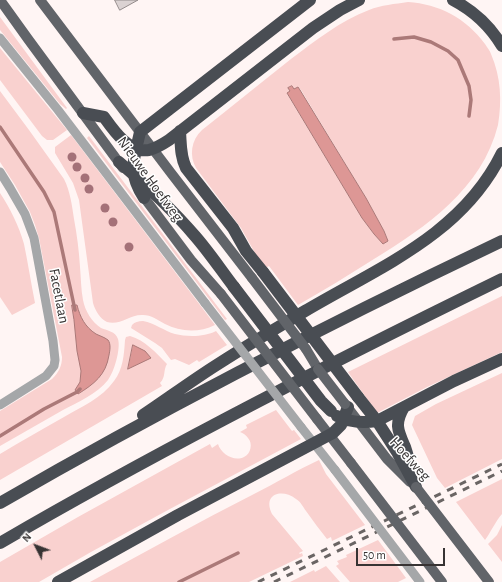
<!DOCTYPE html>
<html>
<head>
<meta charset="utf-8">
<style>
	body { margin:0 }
	#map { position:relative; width:502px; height:582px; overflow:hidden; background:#fff5f4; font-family:"Alegreya Sans",sans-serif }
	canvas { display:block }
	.north { position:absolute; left:16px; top:526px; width:40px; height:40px; -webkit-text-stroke:3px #fff; paint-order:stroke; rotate:312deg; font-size:11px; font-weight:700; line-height:16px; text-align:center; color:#373333 }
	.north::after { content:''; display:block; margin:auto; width:14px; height:18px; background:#373333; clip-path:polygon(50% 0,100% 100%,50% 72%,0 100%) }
	.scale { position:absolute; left:356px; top:548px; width:89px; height:18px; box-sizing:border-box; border:2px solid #373333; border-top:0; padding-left:5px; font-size:12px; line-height:14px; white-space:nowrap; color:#373333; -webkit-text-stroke:3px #fff; paint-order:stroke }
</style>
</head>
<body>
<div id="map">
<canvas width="502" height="582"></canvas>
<div class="north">N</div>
<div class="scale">50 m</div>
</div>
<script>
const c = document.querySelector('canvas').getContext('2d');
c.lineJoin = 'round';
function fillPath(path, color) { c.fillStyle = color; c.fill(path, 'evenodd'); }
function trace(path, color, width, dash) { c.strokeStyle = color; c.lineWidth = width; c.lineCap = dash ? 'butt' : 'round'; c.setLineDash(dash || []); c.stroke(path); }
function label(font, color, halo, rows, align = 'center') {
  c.font = font + ' "Alegreya Sans",sans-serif'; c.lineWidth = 3; c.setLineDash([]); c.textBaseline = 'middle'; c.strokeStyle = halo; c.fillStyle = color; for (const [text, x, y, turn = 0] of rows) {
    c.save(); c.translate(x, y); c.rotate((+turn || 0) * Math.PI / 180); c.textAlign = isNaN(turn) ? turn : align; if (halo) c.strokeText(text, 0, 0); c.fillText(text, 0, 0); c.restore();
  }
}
fillPath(new Path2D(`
	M408 2C439 4 466 18 485 44 487 47 490 51 491 54 501 77 502 101 498 125 482 189 426 227 374 259 349 275 324 290 298 305L269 266 265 268 255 253 241 228 196 168C189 156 191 140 202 130 232 106 261 83 291 59 315 41 340 21 369 10 381 5 395 4 408 2ZM298 87 301 90 366 198 384 231 388 241 383 244 374 234 362 218 287 94Z
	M0 17 67 108 66 109 60 104 0 30Z
	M0 48 67 130 53 140H47L42 136 0 80Z
	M0 91 29 130 64 179C70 191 72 205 74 219 77 235 79 251 80 267 81 278 81 290 83 300 85 311 92 322 101 328 108 331 115 331 118 339 121 349 114 372 108 380 97 394 78 402 63 410 42 422 21 434 0 446V411L52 379C59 372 62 366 62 357L39 238 35 225 30 212 15 185 0 162Z
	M71 135 200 305 215 325C199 333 180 332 165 324 158 320 151 315 143 315 130 314 120 326 107 322 100 319 95 310 93 303L79 200 73 183 55 153V147Z
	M89 136 227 319 225 320 87 138Z
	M0 193C10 208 19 226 24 244 28 263 31 283 35 303L12 315 0 297Z
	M502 296V352L427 387 377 413 348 372Z
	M143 321C155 323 164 331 175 334 187 337 205 337 216 331L227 345 199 362 197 360 189 365 175 359 171 360 162 348 155 343 131 328 132 325C135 322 138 321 143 321Z
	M130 336C145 340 156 353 167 364 163 370 166 377 160 383L162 386 0 480V454C21 441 43 429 64 417 81 407 102 398 114 381 123 369 124 355 125 340L126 337Z
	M502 373V459L445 488 437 478 412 425 415 416 436 404Z
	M276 410 292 431 294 430 301 439 168 510 91 552 39 582H0V562L78 517 210 444 212 448 218 444C221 454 234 462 244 457 251 454 253 443 248 438 246 435 243 433 240 432L247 428 246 425Z
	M319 460 326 474 365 525 332 541 331 537 327 539C320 530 313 521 306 511 303 507 301 502 296 499 282 488 262 494 272 514L303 551 299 553 300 554 302 553 303 556 249 582H90C145 552 199 522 254 494 276 483 297 470 319 460Z
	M502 479V514C495 522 491 532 485 540L456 502Z
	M502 525V562L488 544 497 535Z
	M378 540 406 578 398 582H350L336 566 339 564 337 561 347 557 346 555Z
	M326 566 340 582H290L314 570 315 572Z`), '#f9d1cf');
const water = new Path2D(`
	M292 86 294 89 298 87 300 90 366 198 384 231 388 241 383 244 374 234 362 218 287 93 290 91 288 88Z
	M72 305H77C80 317 85 327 96 334 100 336 104 337 108 340 111 344 110 350 109 355 106 375 94 384 78 394L75 390 80 382 81 371 77 351 74 320Z
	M133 345 145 351 151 358 128 369Z`);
fillPath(water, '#dd9795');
trace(water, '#ab7978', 1);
trace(new Path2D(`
	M394 39 414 37 431 42 448 51 458 60 469 86 471 100 469 116
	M0 127 44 192 54 212 75 310
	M0 436 44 409 77 392 80 389
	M179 582 238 553`), '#ab7978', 3.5);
const building = new Path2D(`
	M115 0H138L120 10Z`);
fillPath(building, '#dbd2d2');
trace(building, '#948b8b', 1);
trace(new Path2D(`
	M0 38 58 110 205 303
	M0 172 10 188 25 214 34 238 53 341 55 360 54 366 46 376 0 405
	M301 427 335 470`), '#a5a7a9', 9);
trace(new Path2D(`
	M0 0 28 39 123 168
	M40 0 171 173 252 278
	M140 192 191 260 221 294
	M306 349 318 369
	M345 404 387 459 410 482
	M317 419 351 463`), '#616469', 10);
trace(new Path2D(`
	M453 0C474 11 490 26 502 46
	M83 113 104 117C114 131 129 153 149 150 156 148 163 144 169 140L313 28 340 10 359 0
	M180 131C181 144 180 156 186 168L233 228 246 251 263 272
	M119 162C146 185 172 209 195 236 209 252 221 270 234 287
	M144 198C127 172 134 160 140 132L310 0
	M358 397 377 421 397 452 416 487
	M404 407C394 424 398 431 405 447 407 453 409 460 410 466
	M143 415C167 399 190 382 215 366 244 347 275 329 305 311 379 267 462 235 502 153
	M337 416C350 423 363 423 377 421L454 381 502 359
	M0 503C164 408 332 322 502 241
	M0 543C163 448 332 362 502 279
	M58 582 178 515 333 433 341 425 348 407`), '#494d53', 12);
trace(new Path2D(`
	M258 582 502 464
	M274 582 502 471`), '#6a6564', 3, [7, 7]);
trace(new Path2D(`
	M205 303 301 427
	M335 470 420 582`), '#a5a7a9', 9);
trace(new Path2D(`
	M252 278 306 349
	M221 294 317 419
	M318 369 345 404
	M351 463 442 582
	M416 487 489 582`), '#616469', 10);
trace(new Path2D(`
	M263 272 358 397
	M234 287 321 401 331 411`), '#494d53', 12);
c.fillStyle = '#a47178';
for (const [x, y] of [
	[72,157],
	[77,167],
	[85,178],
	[89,189],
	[105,208],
	[113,222],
	[129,247]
]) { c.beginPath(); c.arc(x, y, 4.5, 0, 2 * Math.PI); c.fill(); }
label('15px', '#373333', '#fff', [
	["Nieuwe Hoefweg",150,179,54],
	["Facetlaan",59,296,79],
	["Hoefweg",410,459,48]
]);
</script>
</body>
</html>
